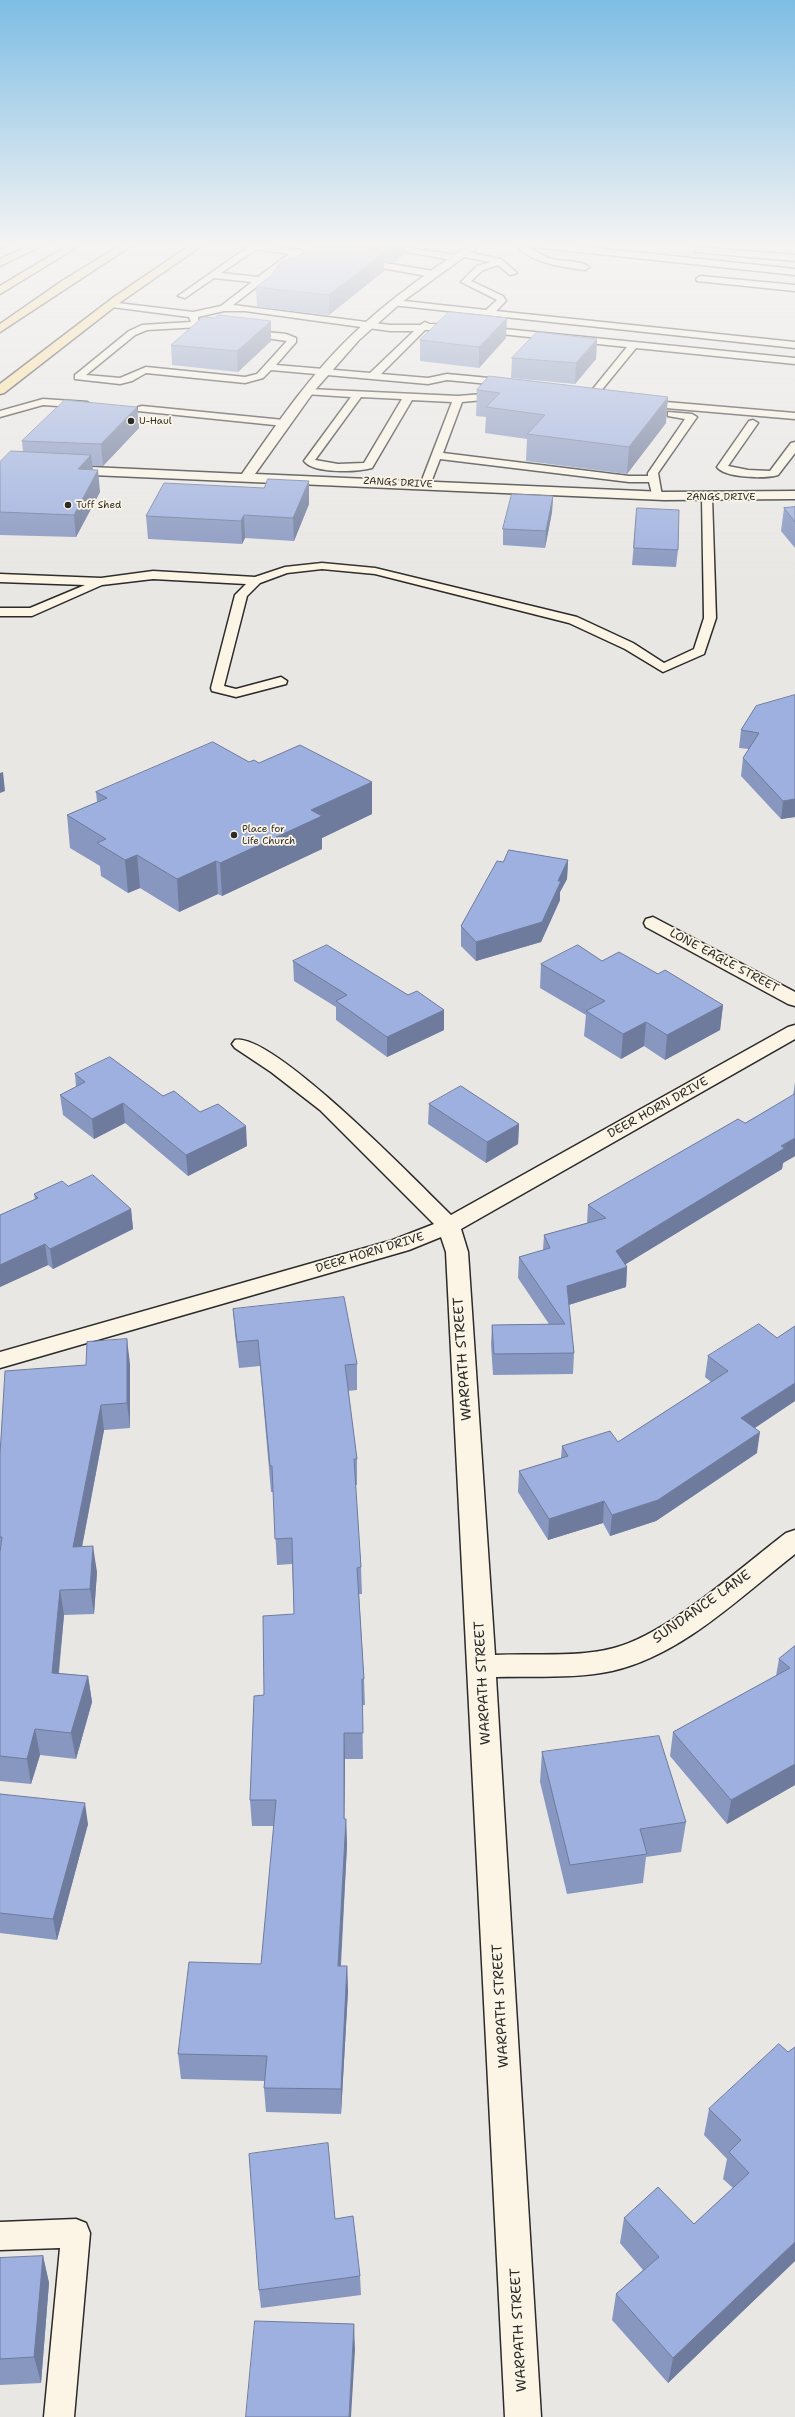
<!DOCTYPE html>
<html>
<head>
<meta charset="utf-8">
<style>
	body { margin:0 }
	canvas { display:block; background:#e9e7e4 }
</style>
</head>
<body>
<canvas width="795" height="2417"></canvas>
<script>
const c = document.querySelector('canvas').getContext('2d');
c.lineJoin = 'round';
function trace(path, color, width, dash) { c.strokeStyle = color; c.lineWidth = width; c.lineCap = dash ? 'butt' : 'round'; c.setLineDash(dash || []); c.stroke(path); }
function fillPath(path, color) { c.fillStyle = color; c.fill(path, 'evenodd'); }
function label(font, color, halo, rows, align = 'center') {
  c.font = font + ' "Shantell Sans",sans-serif'; c.lineWidth = 3.5; c.setLineDash([]); c.textBaseline = 'middle'; c.strokeStyle = halo; c.fillStyle = color; for (const [text, x, y, turn = 0] of rows) {
    c.save(); c.translate(x, y); c.rotate((+turn || 0) * Math.PI / 180); c.textAlign = isNaN(turn) ? turn : align; if (halo) c.strokeText(text, 0, 0); c.fillText(text, 0, 0); c.restore();
  }
}
const service = new Path2D(`
	M239 244H260L328 254 332 257 328 260 298 255 233 305 390 325H420L425 322 429 324 461 325 463 327 458 330H425L381 374 428 378 447 374 510 380 515 383 510 386 447 380 428 384 271 370 263 378 245 383 146 373 132 381 120 384 75 379V375L129 331 142 325 191 322 189 317 112 307 108 304 109 302 193 312 221 306 252 282 214 278 185 298 178 296 248 247ZM257 249 289 254 258 277 221 273ZM224 311H245L390 331H414L370 373 276 365 296 342V338L286 334 247 330 244 331V335L287 341 257 374 245 377 146 367 120 378 86 375 135 335 147 330 199 327 198 317Z
	M364 244H385L456 255 460 258 456 261Z
	M514 244C528 244 538 255 552 259 562 262 582 260 589 267L585 270C561 267 531 263 514 244Z
	M529 244H558L795 269V275L533 247Z
	M698 247 795 255V261L695 252V248Z
	M462 251 501 259 517 273 510 275 498 265 483 270 471 281 503 296 506 301 496 311 795 342V348L392 305 391 303 395 300 486 310 497 300 461 282 477 266 491 262 459 256V252Z
	M361 259 433 271 437 274 433 277 358 264V260Z
	M700 276 795 285V291L697 281 696 279Z
	M484 327 795 358V364L636 348 600 392 597 393 592 390 627 347 481 332V328Z
	M308 389 458 396 483 394 505 398 506 400 501 403 483 400 462 402 443 453 629 476H648V473L685 419 668 416V412L692 414 697 417 658 473 662 496 661 498H653L649 482H629L440 459 430 485 425 488 420 485 452 402 412 400 372 468C357 472 314 474 304 461L351 397 305 394 303 392ZM361 397 402 399 364 463 338 464 315 460Z
	M43 399 87 402 92 405 87 408 43 405 0 417V411Z
	M654 401 795 413V419L654 407 643 409 638 406Z
	M142 406 284 420 289 423 284 426 138 411V407Z
	M753 420 758 423 728 466 748 470 770 471 791 443 795 442V453L778 475C765 479 725 478 717 467L749 421Z
	M707 494 712 497 716 618 704 654 663 672 625 649 569 623 375 574 322 569 287 573 260 583 247 596 224 686 236 689 281 677 287 681 286 684 236 697 212 691 211 688 235 595 246 584 153 579 102 585 32 616H0V608H30L85 585 0 582V574L101 578 153 571 255 577 285 567 322 563 375 568 577 617 633 643 664 663 694 649 704 618 702 497Z
	M76 2219 86 2223 90 2233 74 2417H44L60 2248 0 2250V2222Z`);
const minor = new Path2D(`
	M470 244H482L402 302 359 340 315 390 255 474 664 492 795 491V499L664 500 69 474 62 470 69 466 242 474C276 425 309 376 352 335 388 300 429 272 470 244Z
	M653 917 795 992V1006L788 1004 646 927 644 923 646 919Z
	M795 1025V1039L461 1229 468 1252 495 1655C534 1653 576 1658 614 1648 668 1634 740 1568 786 1533L795 1530V1554C740 1597 682 1655 612 1671 574 1679 535 1676 496 1677L541 2417H505L446 1252 441 1237 409 1250 0 1368V1352L393 1240 434 1224 320 1110 271 1072 235 1048 232 1044 235 1040C272 1031 420 1185 451 1215L788 1027Z`);
const primary = new Path2D(`
	M0 244H7L0 248Z
	M192 244H204L122 301 4 393 0 394V384L114 297Z`);
const motorway = new Path2D(`
	M32 244H46L0 266V259Z
	M70 244H82L0 294V286Z
	M122 244H134L0 332V324L62 281Z`);
trace(service, '#2b2b2b', 3);
trace(minor, '#2b2b2b', 3);
trace(primary, '#2b2b2b', 3);
trace(motorway, '#2b2b2b', 3);
fillPath(service, '#fcf5e5');
fillPath(minor, '#fcf5e5');
fillPath(primary, '#fcde96');
fillPath(motorway, '#fcde96');
fillPath(new Path2D(`
	M317 244H417L413 247 406 246V253L393 263 384 262V271L329 315 257 307 256 287 295 258Z
	M506 338 479 368 420 361V340Z
	M597 339 596 359 575 384 511 378 512 358Z
	M271 341 238 372 172 365 171 345Z
	M489 376 666 423 627 474 526 461 527 439 485 433 486 417 476 416 477 390Z
	M137 407 139 428 103 466H92L93 470 100 492 76 537 0 535V462L23 452 22 441Z
	M309 481V504L294 541 245 538 242 544 148 539 146 516 264 488Z
	M553 496 552 512 545 548 503 545V529Z
	M795 507V548L781 531 784 508Z
	M637 508 678 550 676 567 632 565Z
	M795 695V817L781 819 741 776 743 758 749 749 739 748 741 730Z
	M259 763 372 782V814L322 838V849L222 896 218 894 179 912 140 888 128 893 101 876 100 866 70 848 67 815 97 802 96 792Z
	M568 860 567 879 560 892V900L541 942 476 961 461 946V926L503 862Z
	M293 961 408 995 444 1010V1030L387 1057 336 1020V1007L294 981Z
	M602 961 658 974 723 1005 720 1030 665 1060 644 1046 621 1059 584 1036 586 1015 540 988 541 964Z
	M75 1074 163 1096 200 1112 247 1146 188 1176 125 1123 94 1139 63 1115 60 1095 76 1087Z
	M795 1082V1156L783 1163 782 1169 626 1264 627 1267 626 1287 569 1305 574 1353 573 1374 493 1375 491 1345 492 1325 549 1324 518 1278 519 1257 543 1250 544 1235 587 1223 588 1205 745 1123 793 1096Z
	M429 1104 519 1124 518 1144 486 1163 428 1124Z
	M68 1186 131 1209 133 1229 53 1269 48 1265 0 1287V1215L35 1200 34 1194Z
	M233 1309 357 1364V1390L348 1391 357 1459V1485H355L361 1567 362 1594H359L364 1679 365 1705H362L363 1759H345L344 1819H346L347 1845 341 1966H347L348 1991 341 2114 266 2112 264 2088 265 2081 181 2079 178 2054 261 1964 274 1826H252L250 1800 264 1695 294 1614 292 1564 277 1565 273 1492H271L260 1366 239 1368 235 1334Z
	M795 1326V1401L755 1428 757 1453 656 1521 610 1536 603 1523 548 1540 518 1492 519 1471 561 1458 562 1446 618 1442 711 1382 705 1377 708 1356 777 1338Z
	M130 1364V1428L104 1430 82 1547 97 1572 94 1614 64 1615 59 1673 88 1676 92 1702 76 1759 40 1755 31 1784 0 1781V1454Z
	M795 1646V1785L727 1824 670 1756 673 1732 776 1676 779 1659Z
	M542 1752 686 1822 681 1852 646 1857 643 1883 567 1894 540 1782Z
	M0 1794 88 1824 57 1940 0 1933Z
	M779 2044 795 2261 668 2383 612 2320 616 2294 643 2270 620 2243 624 2218 694 2224 733 2188 723 2179 727 2159 704 2135 709 2109Z
	M335 2219 360 2276 361 2295 261 2308 259 2290Z
	M43 2256 49 2283 41 2383 0 2385V2258Z`), '#8897c0');
fillPath(new Path2D(`
	M393 244H406V253L393 263Z
	M384 252V271L329 315V295Z
	M507 318 506 338 479 368V347Z
	M271 321V341L238 372 237 351Z
	M597 339 596 359 575 384 576 363Z
	M668 397 666 423 627 474 629 447Z
	M137 407 139 428 103 466 101 444Z
	M91 455 94 477 78 469Z
	M98 470 100 492 76 537 74 515Z
	M309 481V504L294 541 293 518Z
	M553 496 552 512 545 548 546 531Z
	M244 515 245 538 242 544 241 521Z
	M3 772 5 791 0 793V773Z
	M372 782V814L322 838V849L222 896 220 863 311 810Z
	M795 799V817L781 819 783 801Z
	M137 855 140 888 128 893 125 860Z
	M568 860 567 879 560 892V900L541 942 476 961V942L558 881Z
	M216 861 218 894 179 912 177 879Z
	M723 1005 720 1030 665 1060 667 1035Z
	M444 1010V1030L387 1057V1037Z
	M646 1022 644 1046 621 1059 623 1034Z
	M123 1103 125 1123 94 1139 92 1119Z
	M519 1124 518 1144 486 1163 487 1142Z
	M246 1126 247 1146 188 1176 186 1155Z
	M795 1138V1156L783 1163 782 1169 616 1270 627 1267 626 1287 565 1306 567 1286 616 1251Z
	M131 1209 133 1229 53 1269 50 1249Z
	M45 1244 48 1265 0 1287V1265Z
	M127 1339 130 1364V1428L127 1403Z
	M795 1383V1401L738 1439 741 1418Z
	M101 1405 104 1430 77 1573 73 1547Z
	M760 1432 757 1453 656 1521 610 1536 612 1515Z
	M604 1501 603 1523 548 1540 549 1519Z
	M93 1546 97 1572 94 1614 90 1589Z
	M60 1590 64 1615 56 1698 52 1673Z
	M88 1676 92 1702 76 1759 71 1733Z
	M35 1729 40 1755 31 1784 27 1759Z
	M344 1733 345 1759 344 1845Z
	M795 1764V1785L727 1824 731 1800Z
	M85 1803 88 1824 57 1940 53 1919Z
	M346 1819 347 1845 339 1991 338 1966Z
	M347 1966 348 1991 341 2114V2089Z
	M795 2242V2261L668 2383 673 2358Z
	M43 2256 49 2283 41 2383 34 2357Z
	M354 2324 355 2350 351 2417H349Z`), '#6f7b9c');
const building = new Path2D(`
	M317 244H336L384 252 329 295 256 287 270 277 280 263 291 258H295Z
	M449 312 507 318 479 347 420 340Z
	M219 315 271 321 237 351 171 345 203 317 214 318Z
	M537 332 597 339 576 363 512 358Z
	M489 376 668 397 629 447 527 434 545 415 486 407 500 393 477 390Z
	M65 400 137 407 101 444 22 441Z
	M11 451 91 455 78 469 98 470 74 515 0 512V462Z
	M268 479 309 481 293 518 244 515 241 521 146 516 164 483 264 488Z
	M512 494 553 496 546 531 503 529Z
	M795 507V522L784 508Z
	M637 508 679 510 678 550 634 548Z
	M795 695V799L783 801 743 758 759 733 741 730 756 706Z
	M213 742 249 762 254 760 259 763 300 745 372 782 311 810 322 816 220 863 216 861 177 879 137 855 125 860 97 843 106 839 67 815 107 798 96 792Z
	M509 850 568 860 558 881H561L542 922 476 942 461 926 497 861 503 862Z
	M327 945 408 995 417 991 444 1010 387 1037 336 1001 347 995 293 961Z
	M578 945 602 961 619 952 658 974 665 970 723 1005 667 1035 646 1022 623 1034 586 1011 605 1001 541 964Z
	M110 1057 163 1096 174 1091 200 1112 218 1104 246 1126 186 1155 123 1103 92 1119 60 1095 85 1082 75 1074Z
	M461 1086 519 1124 487 1142 429 1104Z
	M795 1094V1138L781 1146 785 1148 616 1251 627 1267 567 1286 574 1353 494 1354 492 1325 565 1324 519 1257 550 1248 544 1235 606 1218 588 1205 738 1119 745 1123Z
	M93 1175 131 1209 50 1249 45 1244 0 1265V1215L38 1198 34 1194 62 1181 68 1186Z
	M344 1297 357 1364 345 1365 357 1459H354L361 1567 357 1568 364 1679H362L363 1733H344V1819H346L338 1966H347L341 2089 264 2088 267 2056 178 2054 189 1962 261 1964 276 1800H250L254 1696 264 1695 263 1616 294 1614 292 1538 275 1539 272 1466H270L258 1340 237 1342 233 1309Z
	M759 1324 777 1338 795 1326V1383L741 1418 760 1432 658 1500 612 1515 604 1501 549 1519 519 1471 568 1456 562 1446 610 1431 618 1442 728 1371 708 1356Z
	M127 1339V1403L101 1405 73 1547 93 1546 90 1589 60 1590 52 1673 88 1676 71 1733 35 1729 27 1759 0 1756V1552L2 1537H0V1454L5 1371 86 1365 87 1342Z
	M795 1646V1764L731 1800 673 1732 790 1668 779 1659Z
	M659 1736 686 1822 640 1829 647 1854 570 1865 542 1752Z
	M0 1794 85 1803 53 1919 0 1913Z
	M779 2044 788 2052 795 2047V2242L673 2358 616 2294 659 2257 624 2218 658 2187 694 2224 749 2173 729 2152 741 2140 709 2109Z
	M328 2143 335 2219 353 2216 360 2276 259 2290 249 2154Z
	M43 2256 34 2357 0 2359V2258Z
	M255 2321 354 2324 349 2417H246Z`);
fillPath(building, '#9eb0df');
trace(building, '#6f7b9c', 1);
const sky = c.createLinearGradient(0, 0, 0, 582);
sky.addColorStop(0, '#7ebde4');
sky.addColorStop(0.42, '#f5f4f3');
sky.addColorStop(1, '#f5f4f300');
c.fillStyle = sky;
c.fillRect(0, 0, 795, 582);
for (const [x, y, r, color] of [
	[131,421,4,"#2b2b2b"],
	[68,505,4,"#2b2b2b"],
	[234,835,4,"#2b2b2b"]
]) { const dot = new Path2D(); dot.arc(x, y, r, 0, 2 * Math.PI); c.fillStyle = color; c.fill(dot); trace(dot, '#fcf5e5', 1.5); }
label('10px', '#2b2b2b', '#fcf5e5', [
	["U-Haul",139,421],
	["Tuff Shed",76,505],
	["Place for",242,829],
	["Life Church",242,841]
], 'left');
label('10px', '#2b2b2b', '#fcf5e5', [
	["ZANGS DRIVE",398,483,3],
	["ZANGS DRIVE",721,497]
]);
label('12px', '#2b2b2b', '#fcf5e5', [
	["LONE EAGLE STREET",724,961,28],
	["DEER HORN DRIVE",658,1108,-29],
	["DEER HORN DRIVE",370,1253,-17]
]);
label('14px', '#2b2b2b', '#fcf5e5', [
	["WARPATH STREET",463,1359,-94],
	["SUNDANCE LANE",702,1607,-35],
	["WARPATH STREET",483,1683,-93],
	["WARPATH STREET",501,2006,-93],
	["WARPATH STREET",519,2330,-93]
]);
</script>
</body>
</html>
